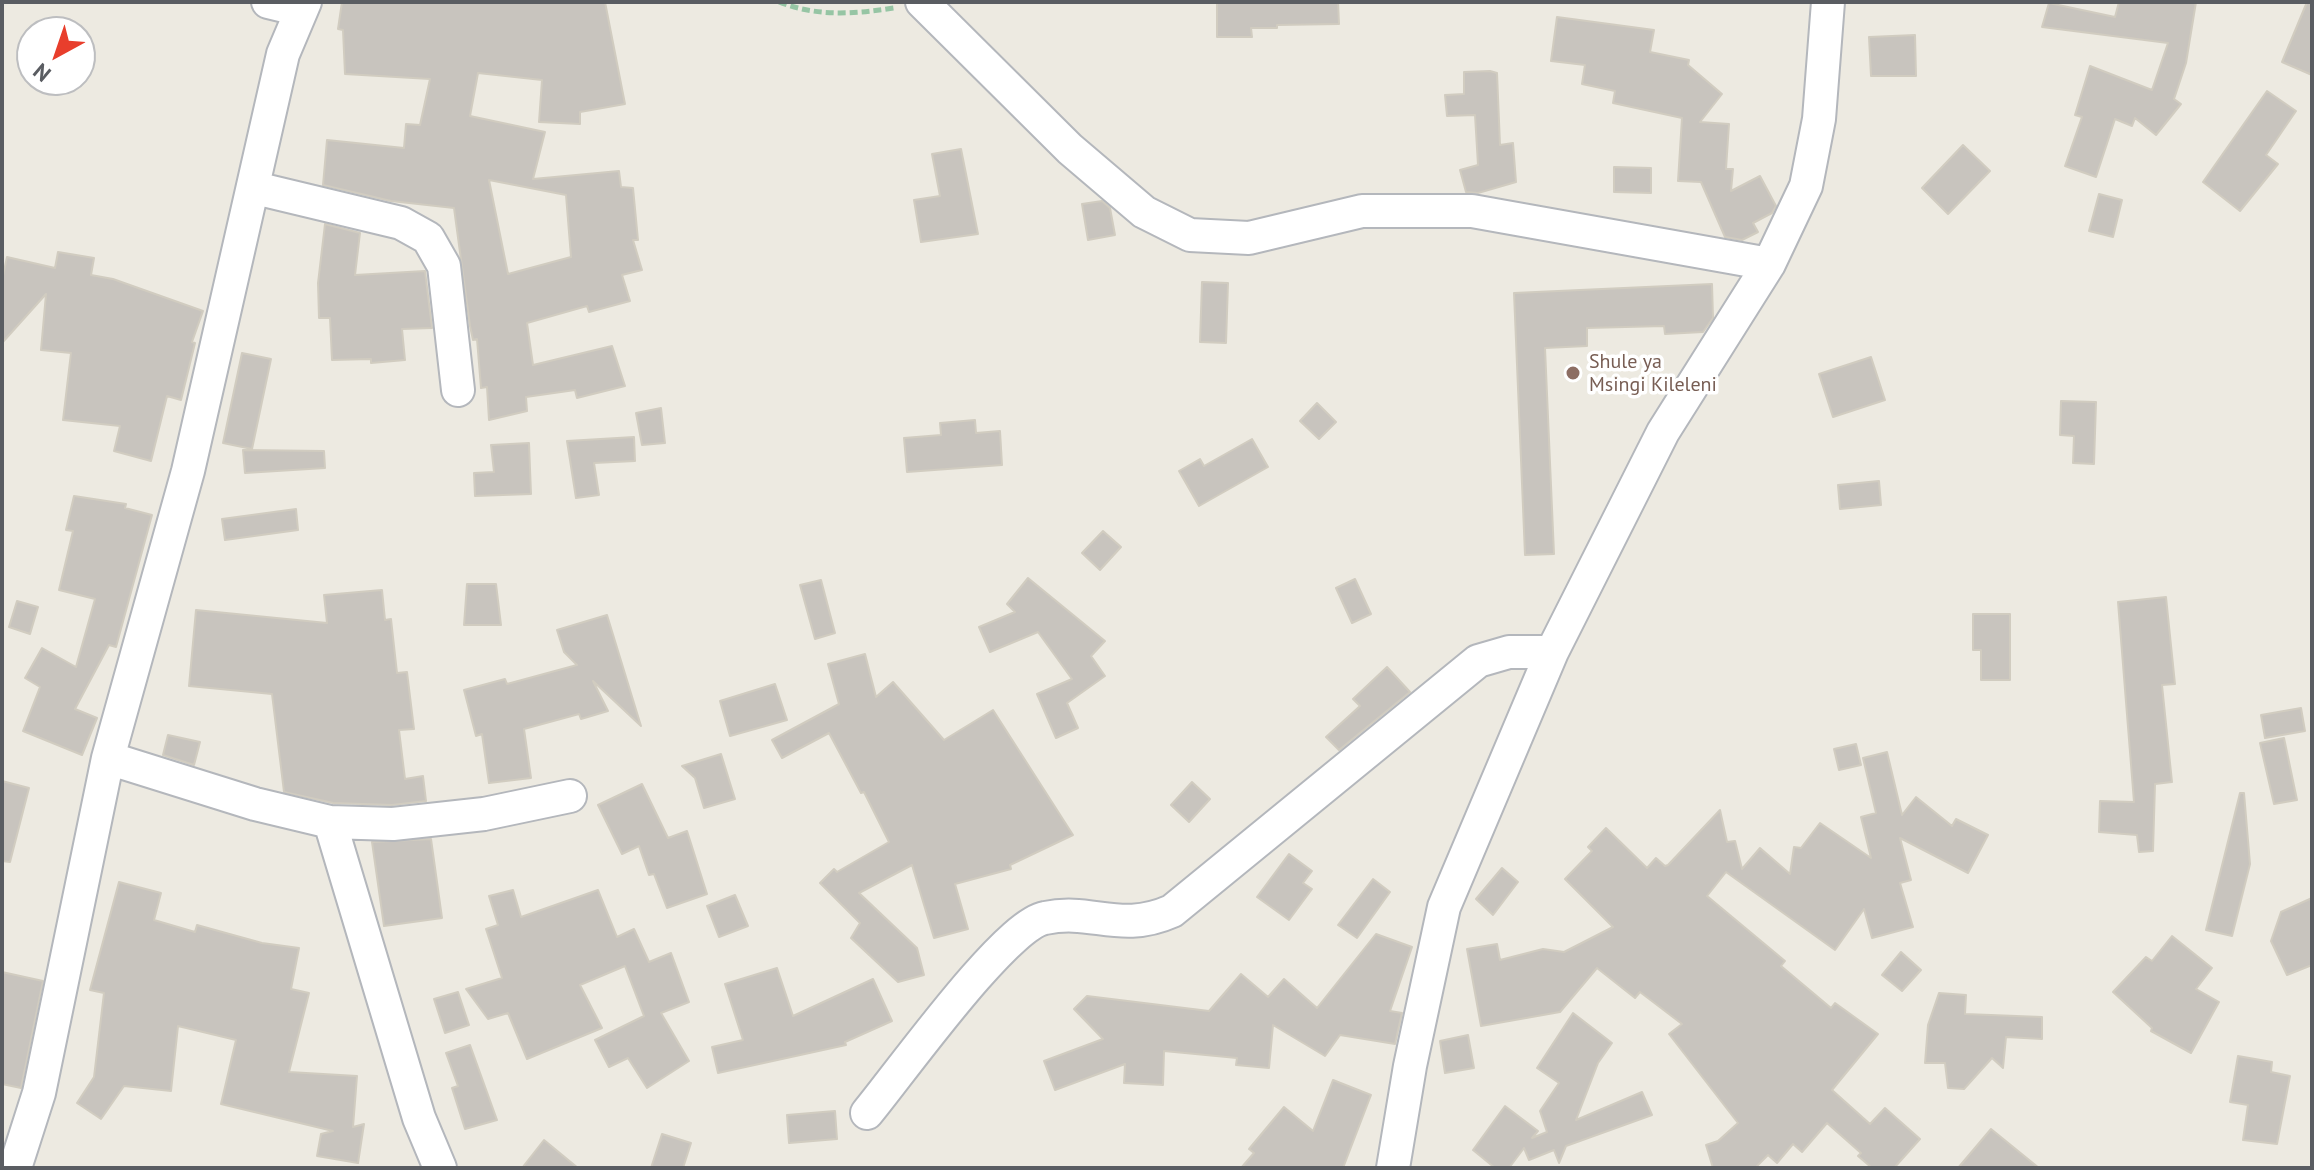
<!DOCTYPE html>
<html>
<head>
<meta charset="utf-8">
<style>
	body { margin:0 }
	#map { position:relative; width:2314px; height:1170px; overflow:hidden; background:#edeae1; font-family:"PT Sans",sans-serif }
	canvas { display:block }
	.frame { position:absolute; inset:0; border:4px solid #5a5d62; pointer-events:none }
	.north { position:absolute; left:16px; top:16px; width:80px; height:80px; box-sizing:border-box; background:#fff; border:2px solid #bdbec0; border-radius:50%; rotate:220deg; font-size:22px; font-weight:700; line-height:32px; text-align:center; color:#5a5d62 }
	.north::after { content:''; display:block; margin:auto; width:28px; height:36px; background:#e83e2c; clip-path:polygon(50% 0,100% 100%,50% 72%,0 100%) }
</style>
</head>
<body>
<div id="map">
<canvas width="2314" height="1170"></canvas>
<div class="frame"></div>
<div class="north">N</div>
</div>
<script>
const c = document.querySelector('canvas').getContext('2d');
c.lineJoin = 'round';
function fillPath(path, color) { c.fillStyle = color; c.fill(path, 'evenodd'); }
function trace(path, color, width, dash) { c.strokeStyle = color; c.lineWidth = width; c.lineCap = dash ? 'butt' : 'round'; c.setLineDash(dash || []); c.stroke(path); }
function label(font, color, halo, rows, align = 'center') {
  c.font = font + ' "PT Sans",sans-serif'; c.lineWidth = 7; c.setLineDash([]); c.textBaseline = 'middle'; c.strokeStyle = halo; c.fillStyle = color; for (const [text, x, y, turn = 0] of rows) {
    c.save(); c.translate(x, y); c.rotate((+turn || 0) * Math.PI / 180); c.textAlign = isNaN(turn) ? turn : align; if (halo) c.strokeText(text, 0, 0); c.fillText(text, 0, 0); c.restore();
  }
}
const building = new Path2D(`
	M342 2H605L625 104 580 112V124L539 122 542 80 478 73 470 116 545 132 533 179 619 171 621 187 633 188 638 240H633L642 270 622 275 630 301 589 312 587 306 527 323 533 365 612 346 625 386 577 398 575 390 526 397 527 411 489 420 487 387 481 388 477 339 473 340 470 326 454 208 391 201 323 185 327 140 404 148 406 124 420 125 430 79 345 74 343 30 338 29ZM489 180 566 195 571 257 508 274Z
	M1217 2H1338L1339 24 1277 25V28H1251L1252 37H1217Z
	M2119 2H2196L2186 63 2174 99 2181 104 2156 135 2135 118 2132 126 2115 119 2096 177 2065 166 2082 117 2075 115 2090 66 2152 90 2168 43 2042 27 2049 3 2115 17Z
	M2307 2H2312V75L2282 62Z
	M1557 17 1654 30 1650 52 1689 60 1688 65 1722 94 1700 122 1729 124 1726 169H1733L1731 191 1760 176 1776 206 1772 213 1753 223 1758 232 1742 240 1725 237 1701 182 1678 181 1682 118 1613 103 1615 91 1582 84 1585 65 1551 61Z
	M1915 35 1916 76H1871L1869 37Z
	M1490 71 1497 73 1500 145 1513 143 1516 182 1478 193 1466 192 1460 170 1478 165 1475 115 1447 116 1445 95 1464 94V72Z
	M2267 91 2296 111 2266 155 2278 164 2240 211 2203 182Z
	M1963 145 1990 171 1948 214 1922 188Z
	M961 149 978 234 921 242 914 200 940 196 932 154Z
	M1614 167 1651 168V193L1614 192Z
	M2099 194 2122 200 2113 237 2089 231Z
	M1102 201 1110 208 1115 235 1088 240 1082 204Z
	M325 224 360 233 355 275 425 271 432 328 402 329 405 360 371 363V359L332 360 330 318H319L318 283Z
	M58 252 94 258 91 275 113 279 203 311 192 342 195 343 181 400 167 396 151 461 114 451 120 426 63 420 71 353 41 350 46 294 2 343V280L7 257 55 268Z
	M1202 282 1228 283 1226 343 1200 342Z
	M1712 284 1713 318 1703 332 1665 334 1664 326 1587 328V346L1545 348 1554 554 1525 555 1514 293Z
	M242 353 271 359 252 449 223 443Z
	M1871 357 1885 400 1833 417 1819 374Z
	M2061 401 2096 402 2094 464 2073 463 2074 436 2060 435Z
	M1317 403 1336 422 1319 439 1300 421Z
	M661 408 665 443 642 445 636 413Z
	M975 420 976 433 1000 431 1002 465 907 472 904 438 941 435 940 423Z
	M634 437 635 461 594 463 599 495 576 498 567 441Z
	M1252 439 1268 467 1199 506 1179 471 1200 459 1204 466Z
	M529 443 531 494 475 496 474 473 494 472 491 445Z
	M243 450 324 451 325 468 245 473Z
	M1879 481 1881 505 1840 509 1838 485Z
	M74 496 126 504 125 508 152 515 116 647 109 645 75 709 97 718 82 755 23 731 40 687 25 678 42 648 76 667 95 599 59 590 73 531 66 530Z
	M296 509 298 530 225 540 222 519Z
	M1103 531 1121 547 1100 570 1082 553Z
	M1028 578 1105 641 1091 656 1105 676 1067 703 1078 728 1056 738 1037 694 1072 679 1038 632 990 652 979 627 1015 612 1007 604Z
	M1355 579 1371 614 1352 623 1336 588Z
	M821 580 835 633 815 639 800 585Z
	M467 584H496L501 625H464Z
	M382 590 385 620 391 619 397 673 407 672 414 729 399 730 405 779 423 776 426 801 392 805 333 803 284 792 272 694 189 686 196 610 327 623 324 595Z
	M2166 597 2175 684 2162 685 2172 782 2155 784 2153 851 2139 852 2137 835 2099 832 2100 801 2134 802 2118 602Z
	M17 601 38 607 30 634 9 627Z
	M1973 614H2010V680H1981V650H1973Z
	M607 615 641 726 593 681 608 711 581 719 579 714 524 729 531 778 489 783 482 734 476 736 464 690 505 679 507 684 577 665 564 652 557 630Z
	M865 654 876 697 893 682 944 740 993 710 1073 835 1010 865 1011 869 955 884 968 929 934 938 912 865 859 893 917 948 924 975 898 982 851 938 860 923 820 883 834 869 837 872 889 842 864 792 861 793 829 733 782 758 772 740 839 704 828 664Z
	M1387 667 1410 692 1339 750 1326 737 1360 706 1353 699Z
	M775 684 787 720 730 736 720 701Z
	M2301 708 2305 731 2265 738 2261 715Z
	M168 735 200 742 194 765 163 755Z
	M2284 738 2297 800 2274 804 2260 743Z
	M1856 744 1861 765 1839 770 1834 749Z
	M1887 752 1902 815 1916 797 1952 826 1956 819 1988 835 1968 873 1900 838 1911 880 1900 883 1913 927 1872 938 1864 909 1835 950 1726 872 1707 896 1785 961 1781 966 1831 1008 1835 1003 1878 1034 1832 1090 1870 1124 1885 1108 1920 1139 1894 1168H1872L1858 1156 1861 1153 1827 1123 1802 1152 1793 1144 1777 1163 1768 1155 1755 1168H1713L1706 1145 1718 1141 1738 1123 1669 1034 1682 1024 1640 992 1635 998 1597 968 1560 1012 1481 1026 1467 949 1497 944 1500 960 1543 949 1564 952 1613 927 1565 879 1592 851 1588 847 1606 828 1647 868 1656 858 1665 866 1668 865 1720 810 1727 842 1735 841 1742 869 1760 848 1790 874 1794 847 1801 848 1820 823 1871 858 1861 817 1876 813 1863 758Z
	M721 754 735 799 704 808 695 778 682 766Z
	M2 781 29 788 10 862 2 861Z
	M1192 782 1210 799 1189 822 1171 805Z
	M642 784 668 838 687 831 707 894 667 908 654 874 649 875 639 846 622 854 598 805Z
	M2240 793H2244L2250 864 2232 936 2206 930Z
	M431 839 442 918 384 926 372 842Z
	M1289 854 1312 871 1303 883 1312 889 1289 920 1257 897Z
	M1502 868 1518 882 1493 915 1476 899Z
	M1373 879 1390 892 1357 938 1338 925Z
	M119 882 161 893 154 920 195 932 197 925 262 943 299 948 291 989 309 993 289 1072 357 1076 353 1127 364 1124 358 1163 317 1156 321 1134 333 1131 221 1104 236 1040 178 1026 171 1091 124 1086 101 1119 77 1103 94 1077 104 993 90 990Z
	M513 890 521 917 598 890 617 937 634 929 649 962 671 953 689 1002 661 1013 689 1061 647 1088 628 1058 609 1067 595 1040 644 1016 625 966 580 985 602 1028 527 1059 508 1013 488 1019 466 989 502 978 486 929 498 925 489 896Z
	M735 895 748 926 719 937 707 906Z
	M2312 898V965L2287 975 2271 941 2281 912Z
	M1376 934 1412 947 1390 1011 1402 1013 1395 1044 1340 1035 1325 1056 1273 1025 1269 1068 1236 1065 1237 1058 1164 1051 1163 1085 1124 1083 1125 1064 1055 1090 1044 1061 1103 1039 1074 1009 1087 996 1209 1011 1241 974 1268 997 1284 979 1317 1008Z
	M2172 936 2212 968 2196 989 2219 1002 2191 1053 2151 1031 2152 1028 2113 992 2146 957 2152 961Z
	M1901 952 1921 970 1902 991 1882 975Z
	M777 968 793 1016 873 979 892 1021 845 1042 846 1045 718 1073 712 1047 743 1040 725 984Z
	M2 972 43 981 21 1088 2 1084Z
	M458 992 469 1025 445 1033 434 999Z
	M1939 993 1966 995 1965 1014 2042 1017V1039L2006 1037 2003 1068 1992 1058 1964 1089 1948 1088 1945 1063H1925L1928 1025Z
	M1573 1013 1612 1043 1598 1063 1576 1120 1642 1092 1652 1115 1566 1146 1559 1163 1554 1150 1529 1160 1524 1148 1509 1168H1495L1473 1150 1505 1106 1538 1131 1532 1138 1547 1132 1540 1111 1559 1083 1537 1068Z
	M1468 1035 1474 1068 1445 1073 1440 1041Z
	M470 1045 497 1120 465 1129 452 1088 458 1086 446 1053Z
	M2238 1056 2272 1062 2271 1072 2290 1076 2277 1144 2243 1140 2248 1105 2230 1102Z
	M1333 1080 1371 1095 1343 1168H1241L1254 1153 1249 1149 1284 1107 1313 1131Z
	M835 1111 837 1139 789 1143 787 1115Z
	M1991 1129 2039 1168H1958Z
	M662 1134 691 1143 683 1168H651Z
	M544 1140 578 1168H522Z`);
fillPath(building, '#c8c4be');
trace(building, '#d1ccc0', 2);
const street = new Path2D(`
	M268 2 301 10
	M922 2 1070 149 1144 212 1190 235 1249 238 1362 211H1472L1769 264
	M255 188 401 223 428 238 444 266 458 390
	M108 758 255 804 330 822 393 824 484 814 570 796
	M330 822 419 1118 440 1168
	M867 1113C898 1076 1005 925 1045 918 1093 908 1120 934 1172 911L1478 661 1509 652H1552
	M15 1168 39 1093 108 758 188 471 283 54 305 2
	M1393 1168 1410 1066 1444 907 1552 652 1663 432 1769 264 1806 186 1819 119 1828 2`);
trace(street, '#b4b7bc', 36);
trace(new Path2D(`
	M779 2C818 17 853 14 894 8`), '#96c5a4', 5, [8, 4]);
trace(street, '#fff', 32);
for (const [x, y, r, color] of [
	[1573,373,8,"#8d6e63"]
]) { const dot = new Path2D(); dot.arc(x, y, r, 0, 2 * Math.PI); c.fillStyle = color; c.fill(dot); trace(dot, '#fff', 3); }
label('20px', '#785e54', '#fff', [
	["Shule ya",1589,362],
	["Msingi Kileleni",1589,385]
], 'left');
</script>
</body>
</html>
